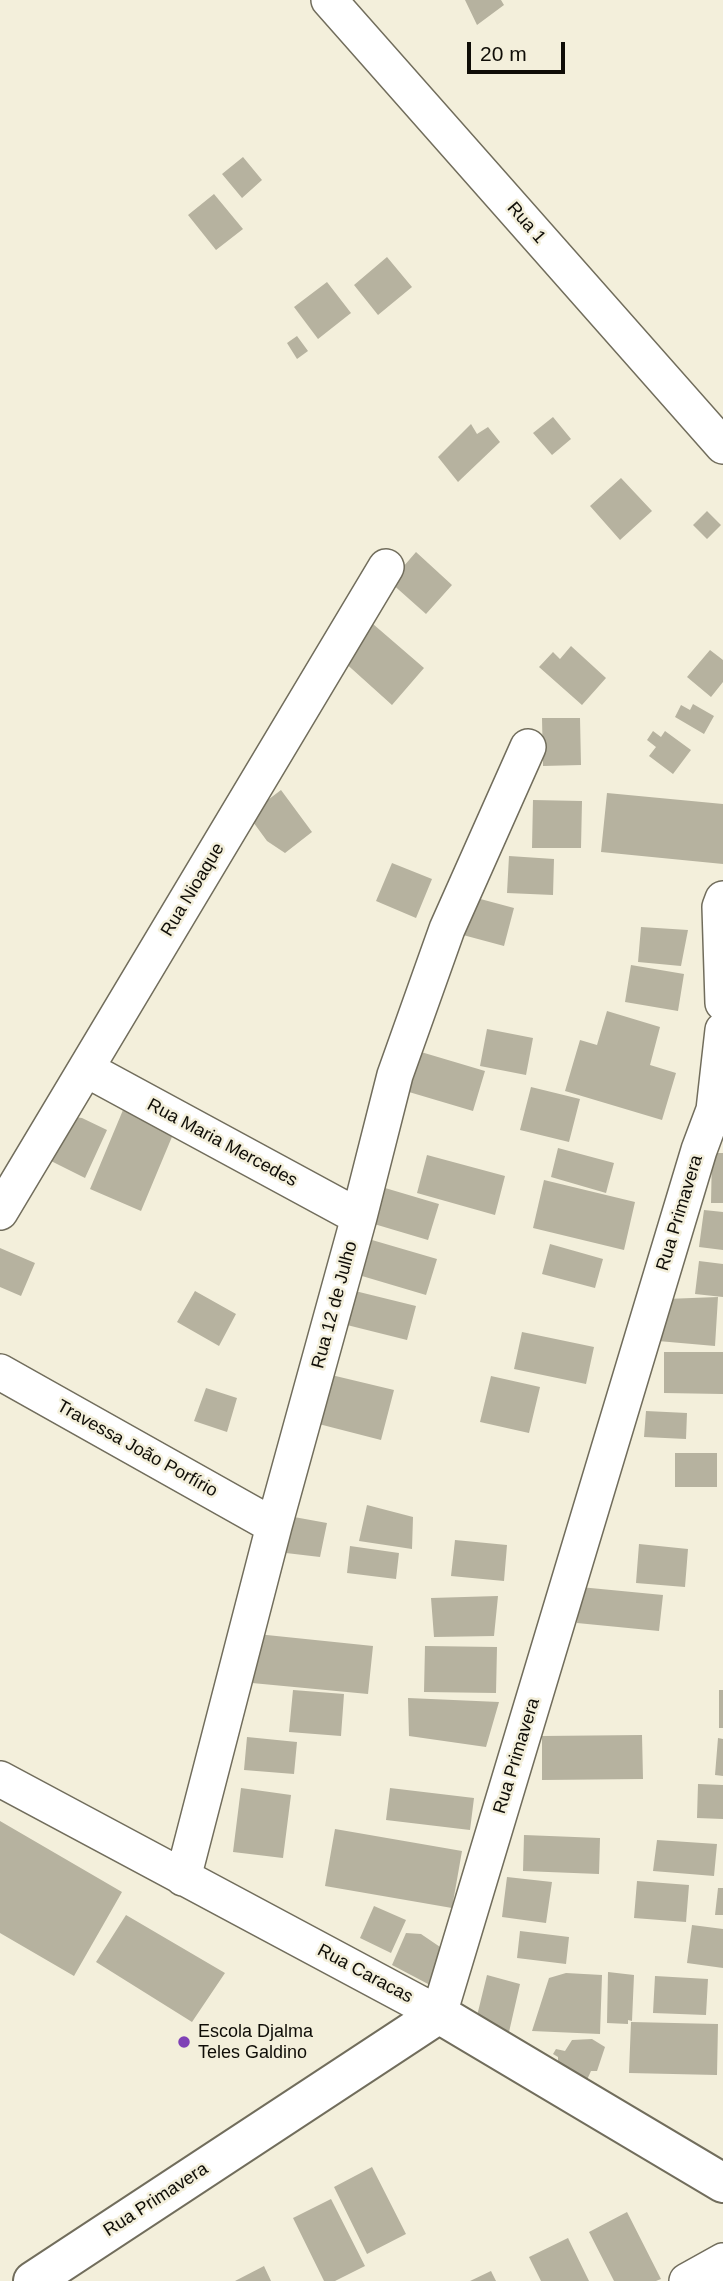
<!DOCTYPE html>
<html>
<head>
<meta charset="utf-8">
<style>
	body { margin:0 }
	#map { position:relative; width:723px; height:2281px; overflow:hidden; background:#f3efdb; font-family:Helvetica,sans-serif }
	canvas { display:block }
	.scale { position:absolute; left:467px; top:42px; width:98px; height:32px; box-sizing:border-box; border:4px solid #0f0d07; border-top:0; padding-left:9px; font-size:21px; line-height:24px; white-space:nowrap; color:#0f0d07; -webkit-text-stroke:5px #f3efdb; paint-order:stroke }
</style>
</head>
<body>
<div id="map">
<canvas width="723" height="2281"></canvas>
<div class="scale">20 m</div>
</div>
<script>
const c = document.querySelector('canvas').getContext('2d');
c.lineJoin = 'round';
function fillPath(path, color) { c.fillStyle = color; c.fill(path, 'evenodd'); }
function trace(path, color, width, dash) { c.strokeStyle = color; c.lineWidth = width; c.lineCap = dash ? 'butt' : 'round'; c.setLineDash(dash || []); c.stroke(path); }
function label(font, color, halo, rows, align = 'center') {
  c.font = font + ' Helvetica,sans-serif'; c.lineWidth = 5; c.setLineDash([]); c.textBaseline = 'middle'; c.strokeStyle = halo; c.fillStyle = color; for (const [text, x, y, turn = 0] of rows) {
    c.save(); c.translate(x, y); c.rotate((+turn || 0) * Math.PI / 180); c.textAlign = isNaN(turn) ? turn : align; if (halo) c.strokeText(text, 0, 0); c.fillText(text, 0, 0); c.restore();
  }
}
fillPath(new Path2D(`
	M465 0H501L504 5 477 25Z
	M243 157 262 180 242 198 222 174Z
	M214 194 243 229 216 250 188 215Z
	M387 257 412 287 378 315 354 285Z
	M327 282 351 313 318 339 294 307Z
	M297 336 308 351 297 359 287 343Z
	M553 417 571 439 552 455 533 433Z
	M471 424 477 434 488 427 500 442 458 482 438 457Z
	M621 478 652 511 620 540 590 506Z
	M707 511 721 525 707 539 693 525Z
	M416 552 452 585 426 614 390 582Z
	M373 624 424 668 392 705 342 660Z
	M571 646 606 678 582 705 539 667 553 652 560 659Z
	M710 650 723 660V682L711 697 687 677Z
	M693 704 714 716 704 734 675 717 681 705 690 710Z
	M542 718H580L581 765 543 766Z
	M653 731 661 737 665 731 691 750 673 774 649 756 656 747 647 740Z
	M281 790 312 832 285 853 267 841 248 815Z
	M607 793 723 804V864L601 852Z
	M533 800 582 801 581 848H532Z
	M509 856 554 859 553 895 507 893Z
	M392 863 432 879 416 918 376 901Z
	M473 897 514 908 504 946 463 935Z
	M641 927 688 930 681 966 638 962Z
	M631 965 684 974 678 1011 625 1002Z
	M607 1011 660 1027 650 1065 676 1073 662 1120 565 1091 580 1040 597 1045Z
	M487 1029 533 1038 526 1075 480 1066Z
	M421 1052 485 1071 473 1111 409 1092Z
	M531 1087 580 1099 569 1142 520 1130Z
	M123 1110 174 1132 141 1211 90 1189Z
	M67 1116 82 1118 107 1130 85 1178 45 1158Z
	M558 1148 614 1163 606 1193 551 1177Z
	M712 1153H723V1203H711Z
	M427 1155 505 1176 495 1215 417 1193Z
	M544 1180 635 1202 624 1250 533 1228Z
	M375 1185 439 1204 428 1240 364 1221Z
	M704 1210 723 1212V1250L699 1247Z
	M372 1240 437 1259 426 1295 362 1276Z
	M550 1244 603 1259 595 1288 542 1274Z
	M0 1248 35 1263 21 1296 0 1287Z
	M699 1261 723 1264V1297L695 1294Z
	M351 1290 416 1306 407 1340 343 1324Z
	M195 1291 236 1314 219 1346 177 1322Z
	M718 1297 715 1346 658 1341 666 1299Z
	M522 1332 594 1347 586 1384 514 1369Z
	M664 1352H723V1394L664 1393Z
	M323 1373 394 1390 381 1440 311 1422Z
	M491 1376 540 1387 529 1433 480 1422Z
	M206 1388 237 1398 227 1432 194 1421Z
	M646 1411 687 1413 686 1439 644 1437Z
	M675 1453H717V1487H675Z
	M367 1505 413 1517 412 1549 359 1541Z
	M294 1517 327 1523 320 1557 286 1553Z
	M455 1540 507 1545 504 1581 451 1576Z
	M639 1544 688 1549 685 1587 636 1583Z
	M350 1546 399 1553 396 1579 347 1573Z
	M580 1587 663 1595 659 1631 577 1623Z
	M498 1596 494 1636 434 1637 431 1598Z
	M257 1634 373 1646 368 1694 252 1683Z
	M425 1646 497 1647 496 1693 424 1692Z
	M293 1690 344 1694 341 1736 289 1732Z
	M719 1690H723V1728H719Z
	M408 1698 499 1702 486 1747 409 1736Z
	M642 1735 643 1779 542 1780V1736Z
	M247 1737 297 1742 294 1774 244 1770Z
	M718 1738 723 1739V1776L715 1775Z
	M698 1784 723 1785V1819L697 1818Z
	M241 1788 291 1795 283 1858 233 1852Z
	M390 1788 474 1798 470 1830 386 1820Z
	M0 1821 122 1892 74 1976 0 1933Z
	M335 1829 462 1851 452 1908 325 1886Z
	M524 1835 600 1838 599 1874 523 1871Z
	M657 1840 717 1844 714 1876 653 1871Z
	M507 1877 552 1882 546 1923 502 1917Z
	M637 1881 689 1885 686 1922 634 1918Z
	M718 1888H723V1915H715Z
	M374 1906 406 1920 391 1953 360 1938Z
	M126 1915 225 1973 192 2022 96 1962Z
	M692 1925 723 1929V1968L687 1963Z
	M520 1931 569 1937 566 1964 517 1958Z
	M406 1933 421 1934 443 1949 430 1985 392 1965Z
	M608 1972 634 1975 632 2021 628 2020V2024L607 2023Z
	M566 1973 602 1975 600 2034 532 2031 549 1978Z
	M487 1975 520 1984 509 2032 475 2024Z
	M655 1976 708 1979 706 2015 653 2013Z
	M631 2022 718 2024 717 2075 629 2073Z
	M592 2039 605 2047 597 2071H591L586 2082 558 2063V2057L553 2054 556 2049 565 2051 572 2040Z
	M372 2167 406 2234 367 2254 334 2187Z
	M331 2199 365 2266 335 2281H324L293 2218Z
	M627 2212 661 2279 656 2281H614L589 2232Z
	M568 2238 589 2281H541L529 2257Z
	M264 2266 271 2281H235Z
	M491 2271 496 2281H470Z`), '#b6b29f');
const minor = new Path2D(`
	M329 0 723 446
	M723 899 720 907 723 1003
	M86 1069 359 1217
	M0 1212 386 567
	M0 1372 274 1526
	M0 1779 439 2014 699 1150 714 1110 723 1030
	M183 1878 274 1526 359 1217 395 1075 447 929 528 747
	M687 2281 723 2261`);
const tertiary = new Path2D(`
	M33 2281 439 2014 723 2183`);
trace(minor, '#716d5c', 38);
trace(tertiary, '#716d5c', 42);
trace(minor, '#fff', 35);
trace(tertiary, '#fff', 38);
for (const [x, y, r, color] of [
	[184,2042,7,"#7f41b6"]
]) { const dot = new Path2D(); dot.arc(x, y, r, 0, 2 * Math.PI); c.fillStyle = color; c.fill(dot); trace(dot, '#f3efdb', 2.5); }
label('18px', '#0f0d07', '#f3efdb', [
	["Rua 1",526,223,49],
	["Rua Nioaque",193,890,-59],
	["Rua Maria Mercedes",222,1143,28],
	["Rua Primavera",680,1213,-73],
	["Rua 12 de Julho",335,1305,-75],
	["Travessa João Porfírio",137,1449,29],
	["Rua Primavera",517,1756,-73],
	["Rua Caracas",365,1974,28],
	["Rua Primavera",156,2200,-33]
]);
label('18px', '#0f0d07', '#f3efdb', [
	["Escola Djalma",198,2032],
	["Teles Galdino",198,2053]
], 'left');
</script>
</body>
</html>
